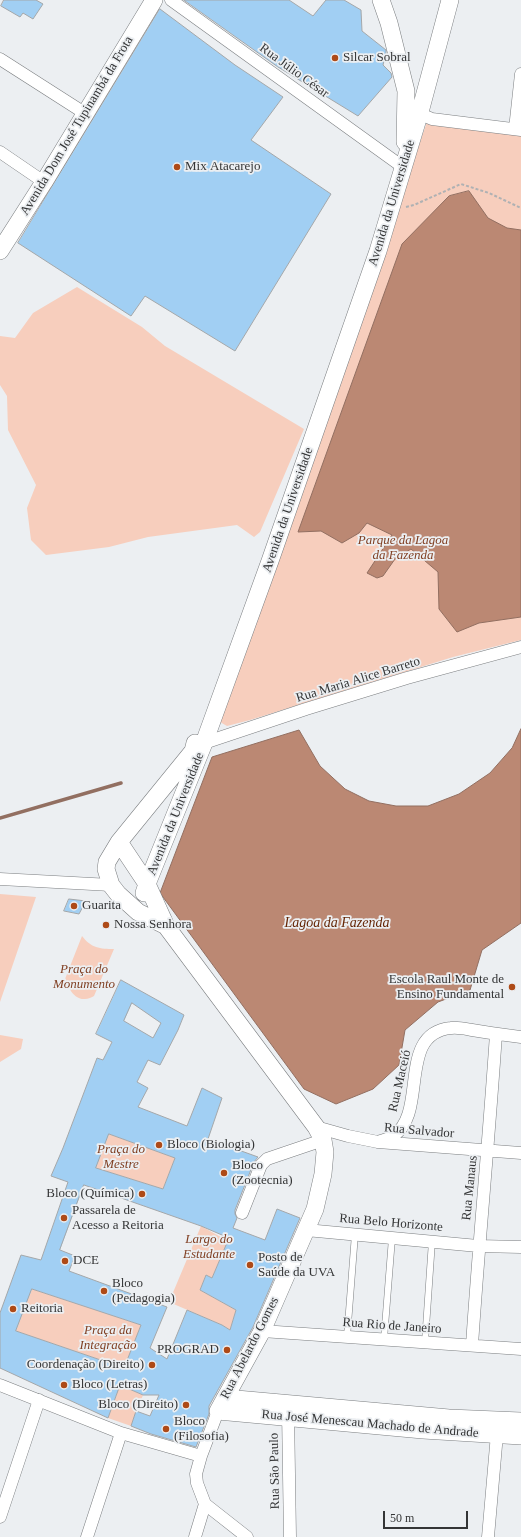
<!DOCTYPE html>
<html>
<head>
<meta charset="utf-8">
<style>
	body { margin:0 }
	#map { position:relative; width:521px; height:1537px; overflow:hidden; background:#eceff2; font-family:Georgia,serif }
	canvas { display:block }
	.scale { position:absolute; left:383px; top:1511px; width:85px; height:18px; box-sizing:border-box; border:2px solid #343536; border-top:0; padding-left:5px; font-size:12px; line-height:14px; white-space:nowrap; color:#343536; -webkit-text-stroke:3px #eceff2; paint-order:stroke }
</style>
</head>
<body>
<div id="map">
<canvas width="521" height="1537"></canvas>
<div class="scale">50 m</div>
</div>
<script>
const c = document.querySelector('canvas').getContext('2d');
c.lineJoin = 'round';
function fillPath(path, color) { c.fillStyle = color; c.fill(path, 'evenodd'); }
function trace(path, color, width, dash) { c.strokeStyle = color; c.lineWidth = width; c.lineCap = dash ? 'butt' : 'round'; c.setLineDash(dash || []); c.stroke(path); }
function label(font, color, halo, rows, align = 'center') {
  c.font = font + ' Georgia,serif'; c.lineWidth = 3.5; c.setLineDash([]); c.textBaseline = 'middle'; c.strokeStyle = halo; c.fillStyle = color; for (const [text, x, y, turn = 0] of rows) {
    c.save(); c.translate(x, y); c.rotate((+turn || 0) * Math.PI / 180); c.textAlign = isNaN(turn) ? turn : align; if (halo) c.strokeText(text, 0, 0); c.fillText(text, 0, 0); c.restore();
  }
}
fillPath(new Path2D(`
	M428 119 521 130V640L453 657 250 720 227 726 220 722 221 713Z
	M77 287 142 327 165 346 304 429 260 532 254 537 237 525 148 537 109 547 46 555 31 540 27 508 36 485 8 430 7 396 0 385V336L15 338 33 313Z
	M0 894 36 897 0 1002Z
	M82 936C91 948 100 949 114 949L94 996C92 997 88 999 85 999 74 1000 68 987 65 979Z
	M0 1035 23 1039 21 1049 0 1062Z
	M109 1134 175 1158 163 1189 96 1168Z
	M201 1226 228 1241 212 1278 206 1275 200 1290 236 1310 230 1330 222 1325 169 1302Z
	M32 1289 141 1325 124 1368 16 1331Z
	M5 1345 120 1385 143 1395 131 1426 108 1418 117 1394Z`), '#f7cebd');
const water = new Path2D(`
	M469 191 488 218 507 228 521 230V617L479 623 457 632 439 609 438 572 411 549 395 559 383 576 377 578 367 573 392 535 367 523 359 533 342 543 321 531 298 532 402 244 449 196Z
	M521 729V923L482 950 470 990 438 1002 405 1030 399 1065 373 1089 336 1104 304 1089 160 893 212 757 299 730 320 766 345 789 369 801 396 806H428L459 794 490 773 512 748Z`);
fillPath(water, '#bb8873');
trace(water, '#926f61', 1);
trace(new Path2D(`
	M0 818 121 783`), '#926f61', 3.5);
const building = new Path2D(`
	M4 0H36L43 4 33 19 23 13 20 17 1 6Z
	M184 0H289L313 16 326 0H344L361 10 362 31 386 50V53L383 65 391 73 392 77 358 116 278 67Z
	M160 9 235 65 283 97 251 140 331 194 235 351 145 296 131 316 18 243Z
	M69 899 86 901 79 914 64 911Z
	M121 980 184 1015 178 1030 160 1065 148 1060 137 1082 148 1088 138 1107 187 1126 202 1088 222 1098 208 1139 258 1157 254 1162 235 1210V1214L237 1218 233 1228 265 1240 277 1209 300 1218 253 1327 209 1406V1414L196 1447 151 1434 131 1426 136 1411 150 1416 159 1395H143L120 1385 108 1418 0 1368V1313L21 1255 41 1260 68 1182 51 1176 63 1148 97 1058 103 1060 112 1042 96 1034ZM132 1003 161 1023 153 1038 124 1021ZM109 1134 175 1158 163 1189 96 1168ZM84 1185 201 1226 229 1238 212 1278 206 1275 200 1290 236 1310 230 1330 222 1325 187 1310 167 1359 150 1348 167 1307 69 1271 75 1256 60 1250ZM32 1289 141 1325 124 1368 16 1331Z`);
fillPath(building, '#a1cff3');
trace(building, '#a4a7a9', 1);
const service = new Path2D(`
	M347 1337 355 1234
	M384 1339 392 1238
	M425 1342 432 1241`);
const minor = new Path2D(`
	M171 0 400 165
	M0 59 86 114
	M420 112 425 116 432 119 521 130
	M515 129 521 74
	M0 152 44 182
	M204 743 306 709 407 678 521 647
	M0 879 111 885
	M316 1127 348 1136 378 1142 521 1153
	M378 1142C383 1140 389 1139 393 1136 429 1113 396 1033 451 1028 458 1027 466 1029 472 1030 489 1033 505 1035 521 1037
	M242 1213 261 1165 267 1159 323 1140
	M306 1230 478 1246 521 1247
	M262 1331 521 1349
	M472 1345C479 1241 489 1138 496 1034
	M0 1385 121 1433 201 1456
	M218 1411 201 1456 196 1474 197 1483 205 1504 247 1537
	M288 1411 290 1537
	M0 1517 39 1400
	M87 1537 121 1433
	M195 1537 205 1504
	M488 1537 497 1434`);
const secondary = new Path2D(`
	M381 0 389 23 406 91 405 142
	M450 0 420 112 378 251 270 561 204 743 147 884 166 926 316 1127 323 1140 325 1152 323 1174 315 1209 262 1331 218 1411 423 1430 521 1436
	M0 251 44 182 154 0
	M119 842 147 884 144 893
	M166 926 138 912 118 894 111 885 106 869 107 862 119 842 193 751 195 743
	M225 1398 449 1418 521 1421`);
trace(service, '#7b7e80', 7);
trace(minor, '#7b7e80', 13);
trace(secondary, '#7b7e80', 18);
trace(new Path2D(`
	M406 207 414 205 461 184 489 193 521 208`), '#afb1b3', 2, [3, 2]);
trace(service, '#fff', 6);
trace(minor, '#fff', 12);
trace(secondary, '#fff', 17);
for (const [x, y, r, color] of [
	[335,58,4,"#ae4a17"],
	[177,167,4,"#ae4a17"],
	[74,906,4,"#ae4a17"],
	[106,925,4,"#ae4a17"],
	[512,987,4,"#ae4a17"],
	[159,1145,4,"#ae4a17"],
	[224,1173,4,"#ae4a17"],
	[142,1194,4,"#ae4a17"],
	[64,1218,4,"#ae4a17"],
	[65,1261,4,"#ae4a17"],
	[250,1265,4,"#ae4a17"],
	[104,1291,4,"#ae4a17"],
	[13,1309,4,"#ae4a17"],
	[227,1350,4,"#ae4a17"],
	[152,1365,4,"#ae4a17"],
	[64,1385,4,"#ae4a17"],
	[186,1405,4,"#ae4a17"],
	[166,1429,4,"#ae4a17"]
]) { const dot = new Path2D(); dot.arc(x, y, r, 0, 2 * Math.PI); c.fillStyle = color; c.fill(dot); trace(dot, '#eceff2', 1.5); }
label('13px', '#343536', '#eceff2', [
	["Silcar Sobral",343,58],
	["Mix Atacarejo",185,167],
	["Guarita",82,906],
	["Nossa Senhora",114,925],
	["Escola Raul Monte de",504,980,"right"],
	["Ensino Fundamental",504,995,"right"],
	["Bloco (Biologia)",167,1145],
	["Bloco",232,1166],
	["(Zootecnia)",232,1181],
	["Bloco (Química)",134,1194,"right"],
	["Passarela de",72,1211],
	["Acesso a Reitoria",72,1226],
	["Posto de",258,1258],
	["Saúde da UVA",258,1273],
	["DCE",73,1261],
	["Bloco",112,1284],
	["(Pedagogia)",112,1299],
	["Reitoria",21,1309],
	["PROGRAD",219,1350,"right"],
	["Coordenação (Direito)",144,1365,"right"],
	["Bloco (Letras)",72,1385],
	["Bloco (Direito)",178,1405,"right"],
	["Bloco",174,1422],
	["(Filosofia)",174,1437]
], 'left');
label('13px', '#343536', '#eceff2', [
	["Rua Júlio César",294,71,36],
	["Avenida Dom José Tupinambá da Frota",77,126,-59],
	["Avenida da Universidade",392,203,-73],
	["Avenida da Universidade",288,510,-71],
	["Rua Maria Alice Barreto",358,680,-17],
	["Avenida da Universidade",176,814,-68],
	["Rua Maceió",400,1081,-77],
	["Rua Salvador",419,1131,5],
	["Rua Manaus",470,1188,-84],
	["Rua Belo Horizonte",391,1223,5],
	["Rua Rio de Janeiro",392,1326,4],
	["Rua Abelardo Gomes",250,1348,-63],
	["Rua José Menescau Machado de Andrade",370,1424,5],
	["Rua São Paulo",275,1471,-91]
]);
label('italic 13px', '#803f22', '#eceff2', [
	["Parque da Lagoa",403,541],
	["da Fazenda",403,556],
	["Praça do",84,970],
	["Monumento",84,985],
	["Praça do",121,1150],
	["Mestre",121,1165],
	["Largo do",209,1240],
	["Estudante",209,1255],
	["Praça da",108,1331],
	["Integração",108,1346]
]);
label('italic 14px', '#662707', '#eceff2', [
	["Lagoa da Fazenda",337,923]
]);
</script>
</body>
</html>
